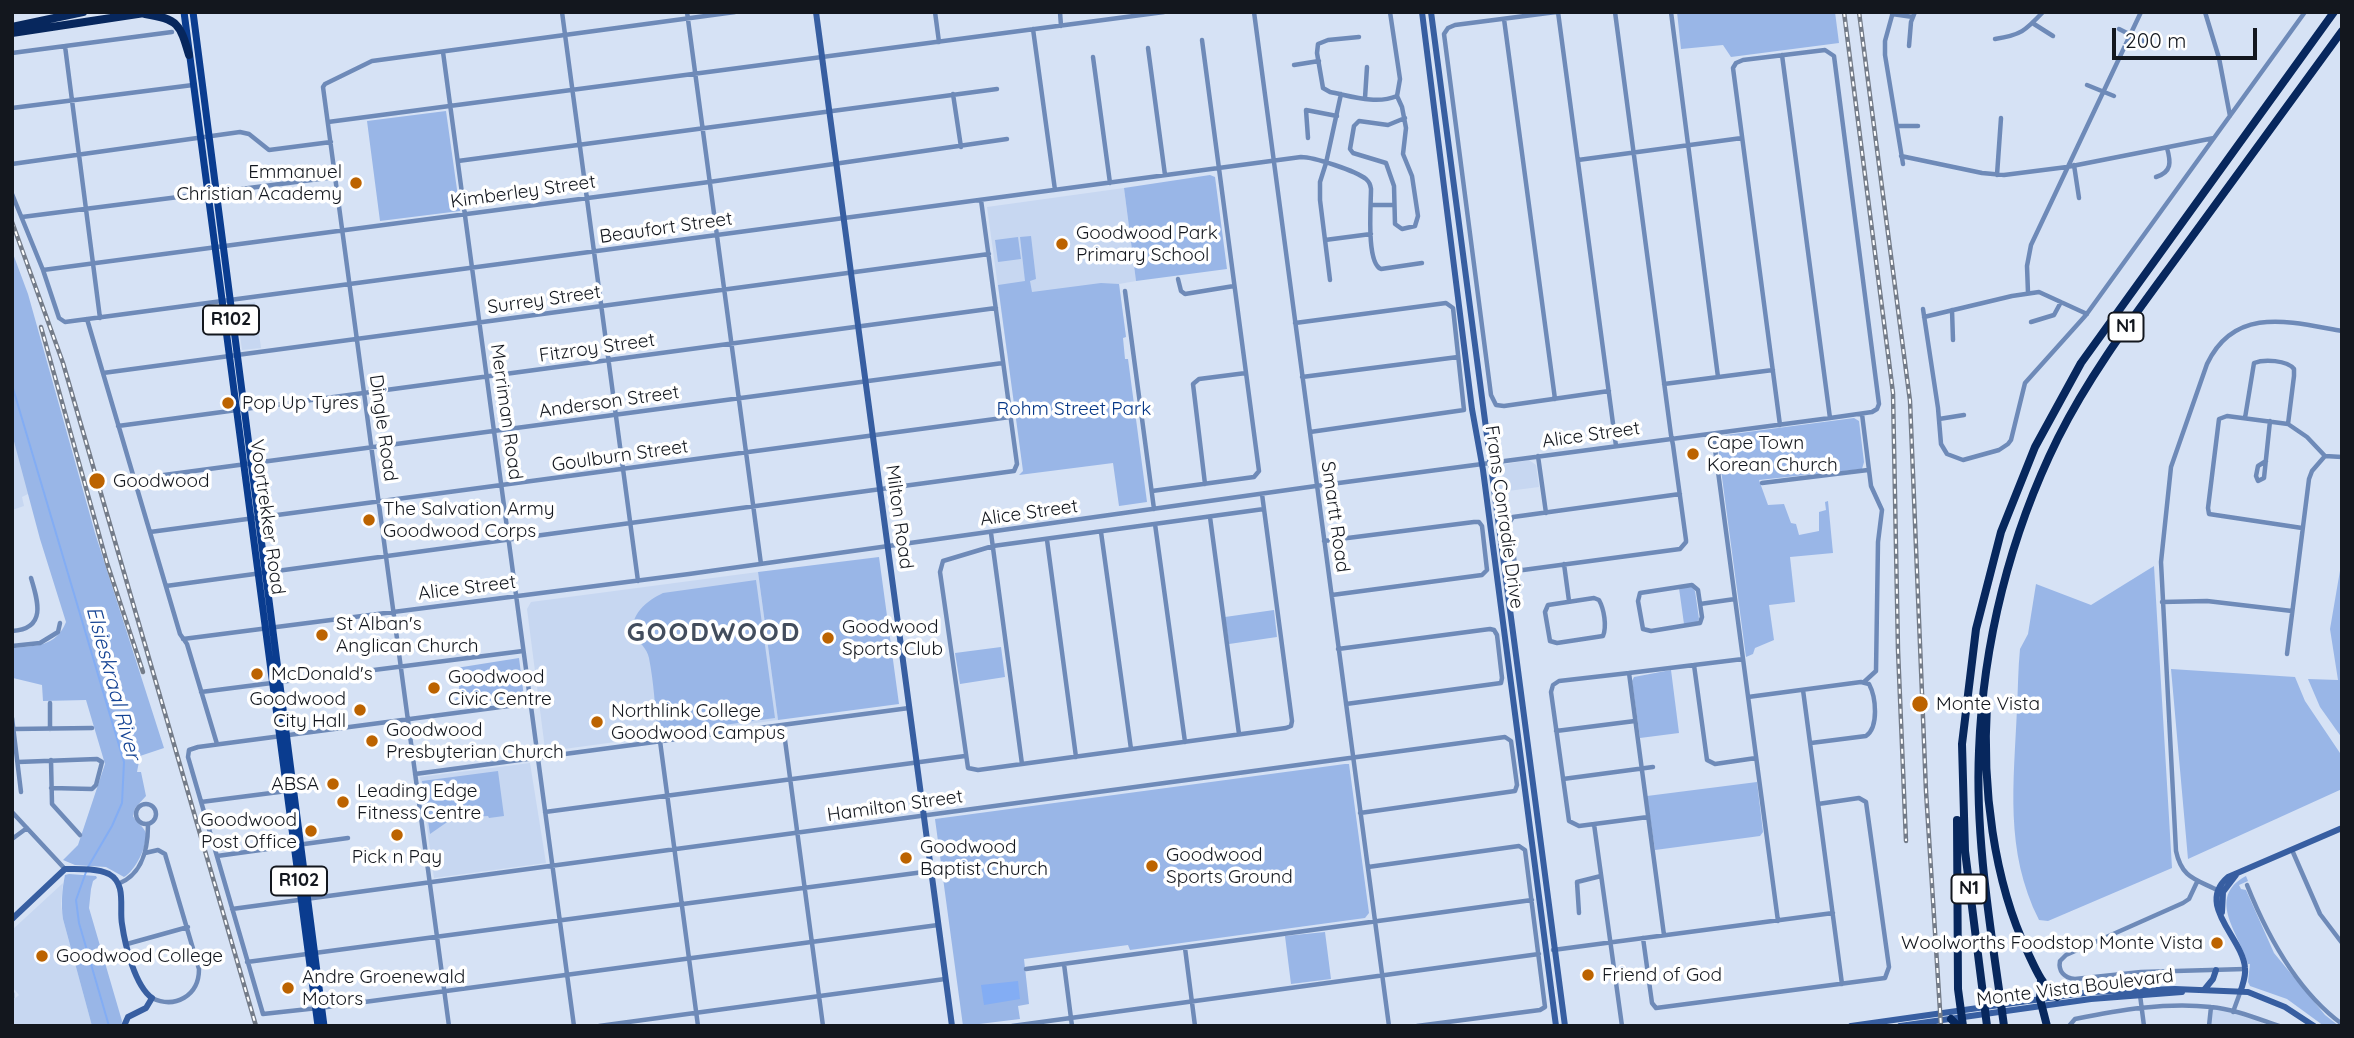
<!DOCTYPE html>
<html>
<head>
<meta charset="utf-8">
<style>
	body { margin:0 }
	#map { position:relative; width:2354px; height:1038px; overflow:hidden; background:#d6e2f5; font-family:Quicksand,sans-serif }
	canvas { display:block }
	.frame { position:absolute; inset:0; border:14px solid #13171e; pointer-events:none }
	.scale { position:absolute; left:2112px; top:28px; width:145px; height:32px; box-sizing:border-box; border:4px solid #13171e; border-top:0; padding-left:9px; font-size:21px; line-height:24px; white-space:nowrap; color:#13171e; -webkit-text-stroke:5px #fff; paint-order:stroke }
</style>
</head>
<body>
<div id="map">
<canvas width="2354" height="1038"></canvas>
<div class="frame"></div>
<div class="scale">200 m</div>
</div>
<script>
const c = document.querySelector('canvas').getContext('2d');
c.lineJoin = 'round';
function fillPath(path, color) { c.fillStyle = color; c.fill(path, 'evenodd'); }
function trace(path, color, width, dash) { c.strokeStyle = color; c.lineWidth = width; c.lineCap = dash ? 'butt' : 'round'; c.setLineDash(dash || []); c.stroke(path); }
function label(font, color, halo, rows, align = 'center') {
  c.font = font + ' Quicksand,sans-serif'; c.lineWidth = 7; c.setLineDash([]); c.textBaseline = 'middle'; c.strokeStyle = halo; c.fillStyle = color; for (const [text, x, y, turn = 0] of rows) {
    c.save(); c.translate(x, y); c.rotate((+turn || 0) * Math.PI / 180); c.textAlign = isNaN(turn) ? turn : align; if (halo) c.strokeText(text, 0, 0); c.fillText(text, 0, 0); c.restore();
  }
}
fillPath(new Path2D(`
	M1124 188 1136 281 1119 284 1126 337 1007 353 987 207Z
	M255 302 261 348 242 350 236 305Z
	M12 434 30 493 22 497 24 506 12 510Z
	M1529 460 1536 465 1539 487 1500 492 1496 466Z
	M758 572 778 720 549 751 545 749 527 609 531 602Z
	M530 763 546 863 434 878 420 777Z
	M63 883 61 904 63 919 92 1026H12V1001L19 995 12 987V930Z
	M2211 1007 2278 1026H2209Z`), '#c7d7f1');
fillPath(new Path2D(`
	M1677 12H1835L1839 43 1731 57 1723 45 1681 49Z
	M446 111 460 211 380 221 367 121Z
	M1210 175 1215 177 1227 269 1136 281 1124 188Z
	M1031 236 1036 279 1030 281 1032 292 1101 283 1119 284 1126 337 1123 338 1125 359H1128L1147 502 1119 506 1113 463 1019 475 1023 471 998 285 1025 281 1020 237Z
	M1018 237 1021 259 998 262 995 240Z
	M12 251 28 294 95 533 164 748 140 756 137 772H141L146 796 135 808 133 816C136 823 145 827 146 834 147 847 135 871 124 877L106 867 75 865 63 860 78 845 105 764 86 700 43 701 42 685 13 678 12 648C35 646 56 647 66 622L40 539 12 434Z
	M1854 418 1859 421 1864 462 1862 469 1759 480 1768 505 1784 504 1791 523 1796 524 1799 535 1819 531V512L1826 510 1825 502 1828 501 1833 553 1790 557 1795 602 1769 605 1774 640 1755 648 1753 654 1746 657 1717 440 1725 435Z
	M879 557 899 704 778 720 758 572Z
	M2342 559V738L2320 707 2308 679 2338 680 2330 629Z
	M2154 566 2172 868 2048 921 2039 920C2004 850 2014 783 2017 708 2018 689 2018 669 2020 649L2028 634 2036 584 2091 605Z
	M756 580 775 718 658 734C655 709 654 683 649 658 647 648 639 643 635 635 627 616 648 600 663 593Z
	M1692 587 1695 591 1699 619 1697 622 1684 624 1679 588Z
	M1274 610 1277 637 1229 644 1225 617Z
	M1001 647 1005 677 960 684 955 653Z
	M519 658 524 697 453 707 452 703C465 691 457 682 456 668Z
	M2171 669 2295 677 2305 701 2342 756V789L2188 859Z
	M1671 670 1679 733 1640 738 1632 681 1634 677Z
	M1345 764H1349L1369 913 1365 918 1130 950 1128 945 1024 959 1029 1004 1018 1006 1020 1019 963 1026 935 819Z
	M498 771 504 816 489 818 488 816 453 818 430 834 422 781Z
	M1757 782 1763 832 1760 836 1655 850 1647 796Z
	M69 874 96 876 97 878 93 881 91 889 89 908 122 1021 121 1026H92L63 919C61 904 62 890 65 875Z
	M2246 876 2248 881 2239 885 2241 889 2246 890 2274 953 2325 1015 2339 1026H2324L2287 999 2250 986 2248 982 2250 964H2248C2240 934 2205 898 2246 876Z
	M1325 932 1331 979 1291 984 1285 936Z`), '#99b6e7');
fillPath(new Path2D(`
	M1018 981 1020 999 984 1005 981 985Z`), '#83adf4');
trace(new Path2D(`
	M12 385 124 762 122 803 112 826 88 867
	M86 872 76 900 79 923 109 1026`), '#83adf4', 2);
trace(new Path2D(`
	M562 12 638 581
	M687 12 761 564
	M935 12 939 42
	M1060 12 1061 26
	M1254 12 1389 1026
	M1390 12 1400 79 1397 96 1402 107 1406 128 1403 154 1412 176 1418 216 1415 226 1402 229 1395 224 1394 186 1386 163 1353 153 1350 149 1354 126 1359 121 1388 125 1405 118
	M1556 12 1455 25 1448 28 1444 34 1491 395 1496 405 1504 406 1609 391
	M1558 12 1616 446
	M1615 12 1671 435 1673 445 1686 540V542L1680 549 1523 570 1518 569 1515 564 1509 523 1513 517 1680 494
	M1671 12 1718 377
	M1893 12 1885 41V55L1903 164
	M2205 12 2219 58 2230 116
	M1892 14 1913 17
	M1504 19 1555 399
	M2034 24 2053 36
	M1033 29 1055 190
	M2119 29 2143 41
	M1359 37 1328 40 1318 44 1317 53 1323 88 1330 92C1351 96 1376 105 1397 96
	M1995 39C2021 35 2025 31 2043 12
	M65 46 100 318
	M1909 46 1911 22 1915 12
	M1148 48 1165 175
	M443 52 574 1026
	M12 53 172 32
	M1782 55 1830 418
	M1093 57 1110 183
	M1294 65 1319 61
	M2087 85 2114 96
	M953 94 961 147
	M1365 98 1367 67
	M12 108 193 85
	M328 122 1164 12
	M1897 126H1918
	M1308 138 1306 110 1337 116
	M1901 156 1982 173 2004 175 2067 167 2214 138
	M1578 160 1742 138
	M458 161 997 89
	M12 164 240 132 249 134 269 150 331 142
	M2074 165 2079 198
	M1997 175 2001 118
	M2156 177C2172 172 2171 162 2167 148
	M12 194 43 270 59 318 65 322 1301 157C1314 157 1356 171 1366 179 1370 183 1370 184 1371 189 1371 205 1366 263 1381 269L1422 263
	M1371 205H1394
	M22 217 335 177
	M1325 240 1371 234
	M43 270 709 182 1007 139
	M1178 279 1181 291 1185 294 1234 286
	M1330 280 1320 200V182L1326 163 1341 94
	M1125 291 1154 509
	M2028 293 2027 266 2031 245 2141 12
	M1923 309 1938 408 1941 444 1947 454 1963 460 1999 450 2008 444 2011 440 2025 383 2086 315 2305 12
	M1952 310 1953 340
	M1924 317 2012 296 2039 292 2087 314
	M87 319 180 634 187 644 217 744
	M2031 322 2054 315 2061 302
	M1295 323 1446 303 1453 308 1464 410 1310 432
	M103 373 989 254
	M1302 377 1458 357
	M1664 384 1773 370
	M1862 414 1871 486 1882 510 1878 542 1876 671 1864 682
	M2245 418 2254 363C2264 359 2287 360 2294 369V376L2288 424
	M1939 419 1964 415
	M118 426 996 308
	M1713 434 1778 921
	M1538 456 1546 513
	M2325 456 2342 457
	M2266 461 2258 466 2256 476 2258 481 2264 478 2270 421
	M134 479 1003 363
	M1762 483 1868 470
	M1205 484 1193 384 1199 379 1246 373
	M1152 491 1254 477 1259 471 1202 40
	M1262 494 1292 721 1291 726 1286 728 978 770 968 768 940 572 943 561 993 546 1264 509
	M1210 517 1239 734
	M1155 524 1185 742
	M2302 528 2209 514 2208 508 2219 419 2227 416 2288 424 2307 437 2325 456
	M150 532 1010 417
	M1101 532 1131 749
	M991 533 1022 764
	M1047 540 1076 757
	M1324 541 1474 522H1479L1482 526 1487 570 1482 575 1332 595
	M1564 564 1569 601
	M1692 585 1698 590 1702 617 1700 623 1651 631 1643 629 1638 601 1640 593Z
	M166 586 1014 471 1017 464 981 200
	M1594 598 1599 600C1604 609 1607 626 1603 636L1557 643 1550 641 1545 612 1548 605Z
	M2162 602 2207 601 2292 611
	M1700 604 1735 599
	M12 631C47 629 38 601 31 578
	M183 639 689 574 1316 486 1830 418 1872 412 1877 409 1879 404 1834 56 1825 50 1743 60 1736 63 1733 68 1780 425
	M12 646 40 643 58 632 60 623
	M1338 649 1490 629 1494 630 1497 635 1502 678 1501 683 1346 704
	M2287 654 2309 479 2312 471 2325 456
	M1694 665 1707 760 1715 764 1756 758
	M1629 673 1559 681 1553 685 1551 692 1569 821 1579 826 1648 817
	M1803 690 1842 984
	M201 692 523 651
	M1748 697 1861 682 1869 684C1876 697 1879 727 1866 736L1811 743
	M50 703V729
	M531 703 198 747 189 750 188 757 263 1014 327 1007 938 925
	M12 718 21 792
	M783 725 823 1026
	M14 729 92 728
	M1556 731 1635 721
	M660 741 698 1026
	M51 760 52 804 80 835
	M18 762 97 759 102 762 96 785 92 789 51 788
	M415 774 909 708
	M1563 779 1653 767
	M201 802 287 791
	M136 814a10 10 0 1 1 20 0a10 10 0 1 1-20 0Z
	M12 812 65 869
	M545 812 965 756
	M1594 824 1622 1026
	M12 839 27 828
	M2292 850 2320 914 2342 943
	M145 853 158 850 165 854 199 969C199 996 175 1009 152 998
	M217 856 348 838
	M1368 867 1519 846 1525 850 1545 1007 1540 1010 1417 1026
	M2197 882 2189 899 2183 903 2066 955 2060 961C2058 971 2064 978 2075 979L2141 972 2245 969
	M118 884C143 874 148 849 148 825
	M2247 885C2267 935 2297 991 2342 1024
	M2219 891C2196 879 2182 879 2176 851L2161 562 2171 467 2207 364C2235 305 2291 322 2342 331
	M232 909 1505 737 1511 741 1517 785 1515 791 1360 813
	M1579 913 1577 882 1601 876
	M1664 935 1629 673 1743 659
	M1643 938 1652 1003 1656 1008 1885 978 1889 967 1866 802 1859 798 1818 804
	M127 944 188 927
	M1185 948 1195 1026
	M1553 950 1833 913
	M247 962 931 871
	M1064 964 1072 1026
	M1026 969 1532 900
	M12 993V998
	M2140 995 2144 1026
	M2233 1012 2241 990
	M449 1026 323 87 325 84 372 61 735 12
	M599 1026 945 979
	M1012 1026 1539 954
	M2069 1026 2075 1019C2119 1010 2166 1002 2211 1007 2234 1009 2258 1019 2279 1026
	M2209 1026 2211 1007`), '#6e8ab8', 4.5);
trace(new Path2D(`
	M816 12 952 1026
	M1422 12 1472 409 1483 470 1556 1026
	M1431 12 1565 1026
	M2222 912 2223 892 2236 875
	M12 919 65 869C78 869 97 868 109 874 127 884 119 908 122 924 125 945 135 986 152 998L146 1008 128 1017 124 1026
	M2204 990 2213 979 2216 970
	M2241 990C2243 983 2246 976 2245 968 2243 938 2195 905 2228 877L2342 828
	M1851 1026 2091 992 2175 989 2248 992 2285 1007 2314 1026
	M1900 1026 2091 999 2182 992`), '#375ea1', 6);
trace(new Path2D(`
	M184 12 318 1026
	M193 12 324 1026`), '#0a3c8f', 7);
trace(new Path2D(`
	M145 14C178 19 180 24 189 55
	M12 27 83 12
	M12 33 151 12
	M1987 704C1982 785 1993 880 2028 953 2036 970 2042 985 2057 997
	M1957 820 1958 989 1963 1026
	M2041 980 2040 999 2047 1026
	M1951 1019 1958 1026
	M1987 1026 1965 851 1962 744 1976 629 2001 532 2035 447 2081 363 2334 12
	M2004 1026C1992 935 1975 843 1979 751 1983 643 2010 535 2058 438 2092 370 2138 311 2183 249 2236 177 2289 104 2342 31`), '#07275d', 8);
const rail = new Path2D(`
	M1844 12 1893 393 1898 650 1906 841
	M1859 12 1910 401 1926 791 1941 1026
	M12 222 63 363 256 1026
	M41 327 107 563 143 672`);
trace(rail, '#747c89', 4.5);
trace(rail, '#fff', 2, [5]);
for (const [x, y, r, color] of [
	[356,183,7,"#bc6300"],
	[1062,244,7,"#bc6300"],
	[228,403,7,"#bc6300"],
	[1693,454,7,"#bc6300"],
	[97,481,9,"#bc6300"],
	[369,520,7,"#bc6300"],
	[322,635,7,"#bc6300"],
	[828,638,7,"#bc6300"],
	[257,674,7,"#bc6300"],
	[434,688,7,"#bc6300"],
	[1920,704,9,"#bc6300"],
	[360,710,7,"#bc6300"],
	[597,722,7,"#bc6300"],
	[372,741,7,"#bc6300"],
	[333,784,7,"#bc6300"],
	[343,802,7,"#bc6300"],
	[311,831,7,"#bc6300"],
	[397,835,7,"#bc6300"],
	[906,858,7,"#bc6300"],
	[1152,866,7,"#bc6300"],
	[2217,943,7,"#bc6300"],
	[42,956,7,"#bc6300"],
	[1588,975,7,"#bc6300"],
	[288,988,7,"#bc6300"]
]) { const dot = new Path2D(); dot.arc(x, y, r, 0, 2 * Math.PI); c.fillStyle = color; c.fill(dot); trace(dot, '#fff', 2.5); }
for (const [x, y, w] of [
	[231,320,56],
	[2126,327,35],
	[299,881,56],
	[1969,889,35]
]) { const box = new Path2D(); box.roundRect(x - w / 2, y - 14.5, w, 29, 5); c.fillStyle = '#fff'; c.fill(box); trace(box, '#13171e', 2); }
label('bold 18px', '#13171e', null, [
	["R102",231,320],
	["N1",2126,327],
	["R102",299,881],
	["N1",1969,889]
]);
label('19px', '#13171e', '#fff', [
	["Emmanuel",342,172,"right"],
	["Christian Academy",342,194,"right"],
	["Goodwood Park",1076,233],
	["Primary School",1076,255],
	["Pop Up Tyres",242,403],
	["Cape Town",1707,443],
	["Korean Church",1707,465],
	["Goodwood",113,481],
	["The Salvation Army",383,509],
	["Goodwood Corps",383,531],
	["St Alban's",336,624],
	["Anglican Church",336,646],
	["Goodwood",842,627],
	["Sports Club",842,649],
	["McDonald's",271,674],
	["Goodwood",448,677],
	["Civic Centre",448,699],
	["Goodwood",346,699,"right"],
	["City Hall",346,721,"right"],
	["Monte Vista",1936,704],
	["Northlink College",611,711],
	["Goodwood Campus",611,733],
	["Goodwood",386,730],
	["Presbyterian Church",386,752],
	["ABSA",319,784,"right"],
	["Leading Edge",357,791],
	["Fitness Centre",357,813],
	["Goodwood",297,820,"right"],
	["Post Office",297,842,"right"],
	["Goodwood",920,847],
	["Baptist Church",920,869],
	["Goodwood",1166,855],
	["Sports Ground",1166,877],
	["Pick n Pay",397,857,"center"],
	["Woolworths Foodstop Monte Vista",2203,943,"right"],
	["Goodwood College",56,956],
	["Friend of God",1602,975],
	["Andre Groenewald",302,977],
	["Motors",302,999]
], 'left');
label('19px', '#13171e', '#fff', [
	["Kimberley Street",523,192,-8],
	["Beaufort Street",666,228,-8],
	["Surrey Street",544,300,-8],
	["Fitzroy Street",597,348,-8],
	["Anderson Street",609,402,-8],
	["Merriman Road",506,412,82],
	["Dingle Road",383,428,82],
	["Alice Street",1591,435,-8],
	["Goulburn Street",620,456,-8],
	["Alice Street",1029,513,-8],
	["Voortrekker Road",267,517,82],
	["Milton Road",899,517,82],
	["Smartt Road",1335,517,82],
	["Frans Conradie Drive",1504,517,82],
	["Alice Street",467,588,-7],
	["Hamilton Street",895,806,-8],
	["Monte Vista Boulevard",2075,988,-7]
]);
label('19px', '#053686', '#fff', [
	["Rohm Street Park",1074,409]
]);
label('italic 21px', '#144394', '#fff', [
	["Elsieskraal River",113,683,75]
]);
c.letterSpacing = '2px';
label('bold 26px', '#434d5d', '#fff', [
	["GOODWOOD",714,633]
]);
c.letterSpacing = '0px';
</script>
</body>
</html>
